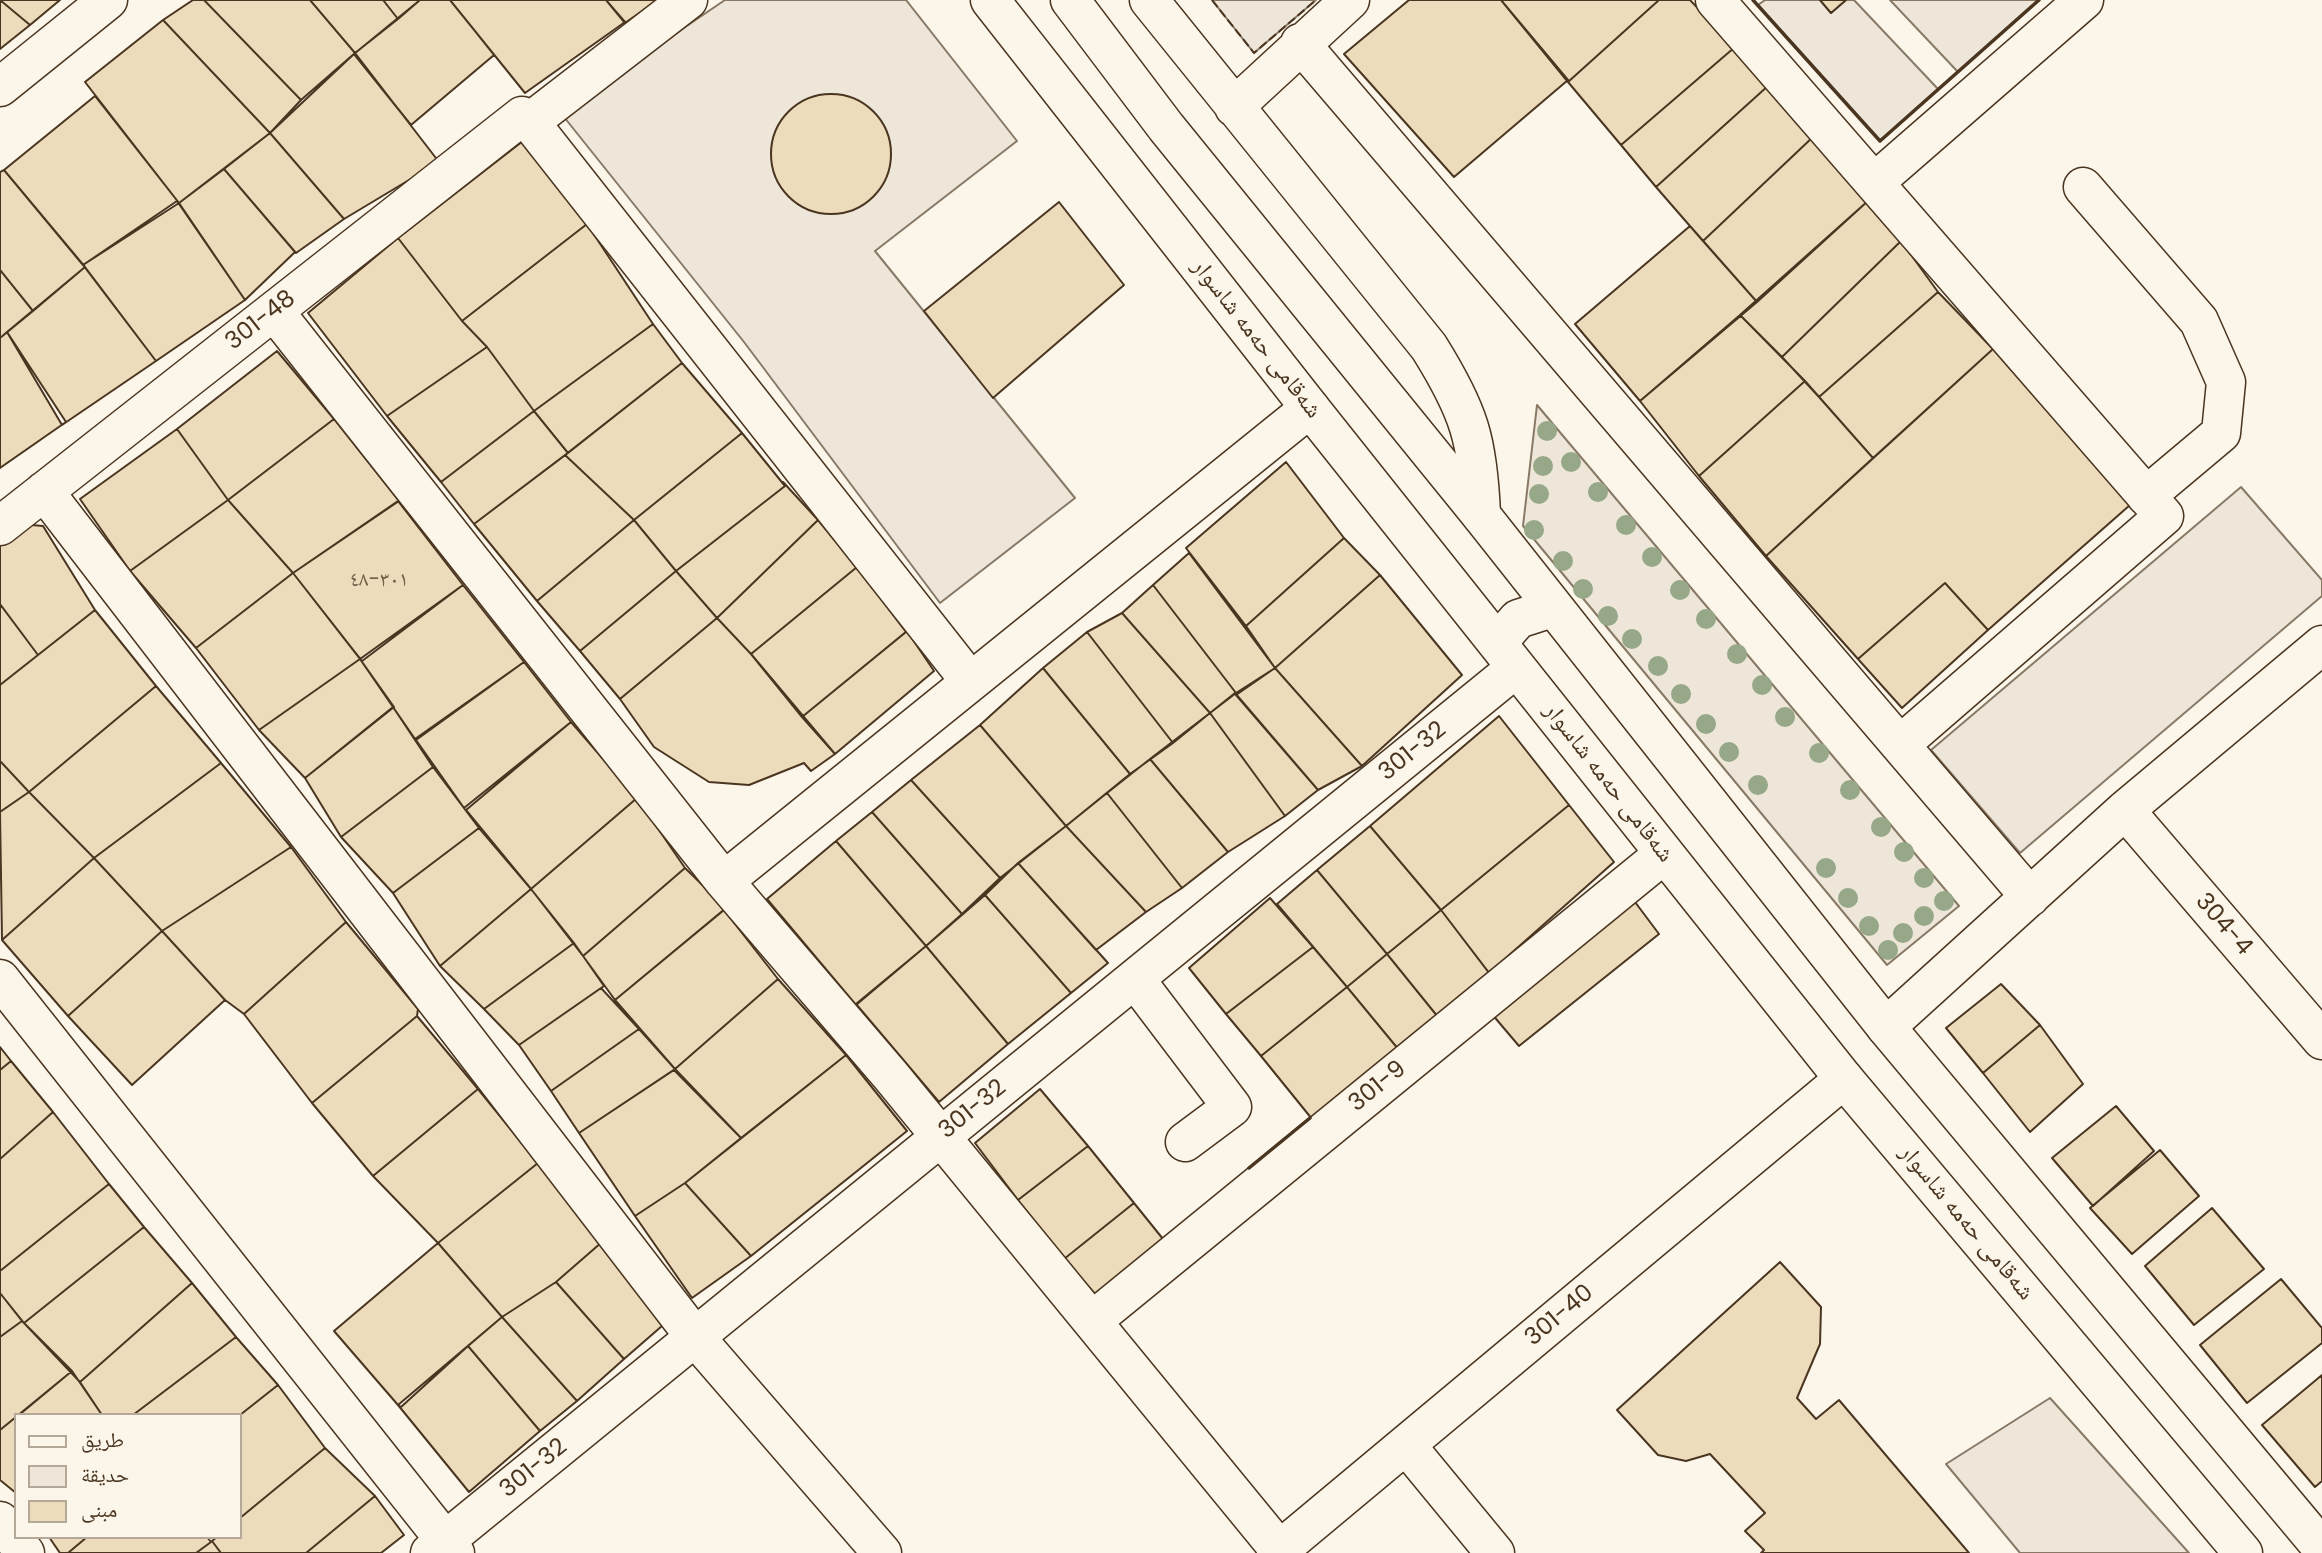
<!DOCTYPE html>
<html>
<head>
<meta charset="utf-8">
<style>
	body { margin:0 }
	#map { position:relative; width:2322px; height:1553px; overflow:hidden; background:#fbf6e9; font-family:Poppins,"Noto Naskh Arabic",sans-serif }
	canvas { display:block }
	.legend { position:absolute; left:14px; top:1413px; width:228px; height:126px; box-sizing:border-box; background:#fbf6e9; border:2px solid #b4a999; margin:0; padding:9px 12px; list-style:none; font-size:21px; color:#4a3520 }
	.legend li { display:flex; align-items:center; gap:14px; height:35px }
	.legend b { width:35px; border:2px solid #b4a999 }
</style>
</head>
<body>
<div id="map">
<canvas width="2322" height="1553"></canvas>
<ul class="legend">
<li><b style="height:9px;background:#fbf6e9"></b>طريق</li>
<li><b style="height:19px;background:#ede6d9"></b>حديقة</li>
<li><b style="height:19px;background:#ecdcbc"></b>مبنى</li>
</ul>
</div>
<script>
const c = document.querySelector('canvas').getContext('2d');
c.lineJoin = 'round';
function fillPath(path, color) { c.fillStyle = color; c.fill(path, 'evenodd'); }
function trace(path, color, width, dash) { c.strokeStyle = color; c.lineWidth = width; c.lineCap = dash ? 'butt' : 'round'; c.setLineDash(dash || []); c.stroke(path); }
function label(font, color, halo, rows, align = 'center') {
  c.font = font + ' Poppins,"Noto Naskh Arabic",sans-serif'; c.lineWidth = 5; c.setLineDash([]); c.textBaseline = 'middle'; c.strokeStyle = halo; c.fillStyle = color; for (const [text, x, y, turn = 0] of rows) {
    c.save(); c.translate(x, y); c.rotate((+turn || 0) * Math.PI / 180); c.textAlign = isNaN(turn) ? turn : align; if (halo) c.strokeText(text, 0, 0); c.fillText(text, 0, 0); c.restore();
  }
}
const green = new Path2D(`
	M725 0H906L1017 141 875 251 1075 498 940 603 744 342 560 112Z
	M1212 0H1316L1254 53Z
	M1765 0H1820L1831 13 1846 0H1854L1938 89 1880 141 1758 5Z
	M1890 0H2039L1958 72Z
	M1537 405 1959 906 1887 965 1523 526Z
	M2241 487 2322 580V596L2020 853 1931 750Z
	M2050 1398 2189 1553H2020L1946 1464Z`);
fillPath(green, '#ede6d9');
trace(green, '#887966', 2);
const building = new Path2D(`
	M0 0 30 25 0 49Z
	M0 0H60L30 25Z
	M193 0H204L301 100 270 133 163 20Z
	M204 0H310L355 53 301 100Z
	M310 0H383L398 19 355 53Z
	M383 0H420L398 19Z
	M420 0H450L494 55 411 125 354 54Z
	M450 0H606L625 22 525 93Z
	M606 0H658L625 23Z
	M1409 0H1501L1568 80 1454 177 1344 54Z
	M1501 0H1659L1568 82Z
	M1659 0H1690L1735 47 1621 145 1568 82Z
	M1820 0H1846L1831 13Z
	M163 20 270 133 179 203 85 82Z
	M1735 47 1769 85 1656 187 1621 145Z
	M355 53 439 162 344 219 270 133Z
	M1769 85 1814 136 1703 241 1656 187Z
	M771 154a60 60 0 1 1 120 0a60 60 0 1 1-120 0Z
	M95 96 179 203 83 265 4 170Z
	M270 133 344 219 296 253 224 169Z
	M1814 136 1869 200 1757 302 1703 241Z
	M523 141 587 224 462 321 398 238Z
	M224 169 295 252 245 300 179 203Z
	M4 170 85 267 33 311 0 270V172Z
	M1869 200 1901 241 1782 357 1740 315Z
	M177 201 245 300 156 361 83 265Z
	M1059 202 1124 285 993 398 924 311Z
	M587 224 653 324 534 411 487 347 462 321Z
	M1690 226 1757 302 1640 401 1575 324Z
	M398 238 462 321 487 347 387 416 308 313Z
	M1901 241 1938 292 1819 397 1782 357Z
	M85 267 156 361 62 425 7 332Z
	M0 270 33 311 0 338Z
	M1938 292 1993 349 1873 458 1819 397Z
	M1740 315 1805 381 1699 476 1640 401Z
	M653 324 682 363 568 453 534 411Z
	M7 332 66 422 0 468V338Z
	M487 347 534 411 441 482 387 416Z
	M1993 349 2130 505 1988 630 1945 583 1858 659 1766 556Z
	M277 351 334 419 228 500 177 429Z
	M682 363 742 433 634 520 565 455Z
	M1805 381 1873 458 1766 556 1699 476Z
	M534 411 568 453 474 524 441 482Z
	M334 419 399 501 293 573 228 500Z
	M177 429 228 500 130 571 80 499Z
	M742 433 785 486 676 571 634 520Z
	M565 455 634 520 537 601 474 524Z
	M1286 462 1344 538 1246 626 1186 548Z
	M783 482 818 520 717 618 676 571 785 486Z
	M228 500 293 573 196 648 130 571Z
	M398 501 463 585 362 661 293 573Z
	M634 520 676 571 580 651 537 601Z
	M818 520 857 567 751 654 717 618Z
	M20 524 43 526 95 610 38 655 0 604V539Z
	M1344 538 1380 575 1275 668 1246 626Z
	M1189 553 1275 668 1236 693 1153 585Z
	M857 567 906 632 802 717 751 654Z
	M676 571 717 618 620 699 580 651Z
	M293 573 360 659 259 730 196 648Z
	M1380 575 1462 675 1362 766 1275 668Z
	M1945 583 1988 630 1902 708 1858 659Z
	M463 585 524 662 415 739 360 659Z
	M1153 585 1236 693 1210 713 1122 613Z
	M0 604 38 655 0 685Z
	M95 610 156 686 29 792 0 761V685Z
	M1122 613 1210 713 1173 743 1087 632Z
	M717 618 751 654 835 754 811 771 804 763 749 785 709 782 654 747 620 699Z
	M907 631 934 671 835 754 802 717Z
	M1087 632 1173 743 1130 774 1043 668Z
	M360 659 394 707 305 778 259 730Z
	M524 662 571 722 464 808 416 740Z
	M1043 668 1130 774 1066 826 980 725Z
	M1275 668 1362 766 1318 790 1236 695Z
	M156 686 221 763 94 858 29 792Z
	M1235 693 1318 790 1285 816 1210 713Z
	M393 707 433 767 341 837 305 778Z
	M1210 713 1285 816 1228 852 1150 759Z
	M1499 716 1569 805 1441 910 1370 826Z
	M571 722 637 798 531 889 466 810Z
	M980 725 1066 826 1000 878 911 780Z
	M1150 759 1228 852 1182 888 1107 793Z
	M0 761 29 792 0 812Z
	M221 763 291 847 162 931 94 858Z
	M433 767 479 828 393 893 341 837Z
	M911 780 1000 878 962 914 872 812Z
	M29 792 94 858 2 940 0 812Z
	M1107 793 1182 888 1146 912 1066 826Z
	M637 798 685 868 583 956 531 889Z
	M1569 805 1614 862 1489 973 1441 910Z
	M872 812 962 914 926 946 836 841Z
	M1066 826 1146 912 1096 950 1018 863Z
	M1370 826 1441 910 1387 954 1317 870Z
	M479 828 531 889 440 966 393 893Z
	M836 841 926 946 856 1005 767 899Z
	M291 847 346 922 244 1014 225 1000 162 931Z
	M94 858 162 931 68 1016 2 940Z
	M1018 863 1108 963 1071 993 985 895Z
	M685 868 726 908 615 1000 583 956Z
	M1317 870 1387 954 1347 987 1277 904Z
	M531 889 574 943 484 1009 440 966Z
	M985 895 1071 993 1008 1044 926 946Z
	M1270 898 1313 947 1226 1014 1189 968Z
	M1632 898 1659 934 1519 1046 1491 1013Z
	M724 910 778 979 675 1069 615 1000Z
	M1441 910 1490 974 1438 1017 1387 954Z
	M346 922 418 1009 417 1016 312 1103 244 1014Z
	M162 931 225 1000 132 1085 68 1016Z
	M574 943 604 986 519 1045 484 1009Z
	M926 946 1008 1044 939 1102 856 1004Z
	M1313 947 1347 987 1261 1056 1226 1014Z
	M1387 954 1438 1017 1399 1050 1347 987Z
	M778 979 846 1055 741 1138 675 1069Z
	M2001 984 2040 1025 1983 1073 1946 1028Z
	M1347 987 1399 1050 1312 1119 1261 1056Z
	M601 988 639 1029 551 1091 519 1045Z
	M417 1016 478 1089 373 1176 312 1103Z
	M2040 1025 2083 1084 2030 1132 1983 1073Z
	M639 1029 675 1069 579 1133 551 1091Z
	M0 1047 11 1061 0 1070Z
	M846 1055 907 1131 751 1256 685 1183Z
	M11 1061 53 1112 0 1159V1070Z
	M674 1070 741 1138 685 1183 635 1216 579 1133Z
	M478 1089 538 1163 438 1243 373 1176Z
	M1040 1089 1088 1146 1018 1200 975 1143Z
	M2116 1106 2154 1151 2093 1206 2052 1158Z
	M53 1112 109 1184 0 1271V1159Z
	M1088 1146 1134 1203 1064 1259 1018 1200Z
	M2160 1150 2199 1196 2132 1254 2090 1208Z
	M538 1163 602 1242 556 1282 502 1317 438 1243Z
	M685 1183 751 1256 692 1298 635 1216Z
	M109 1184 144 1227 24 1323 0 1293V1271Z
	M1134 1203 1163 1239 1095 1294 1064 1259Z
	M2212 1208 2264 1269 2194 1325 2145 1266Z
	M144 1227 192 1283 80 1382 24 1323Z
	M602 1242 670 1319 624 1359 556 1282Z
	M438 1243 502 1317 398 1405 334 1331Z
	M1780 1262 1821 1307 1820 1344 1797 1398 1816 1419 1839 1400 1969 1553H1761L1764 1550 1745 1531 1765 1513 1710 1454 1686 1461 1658 1455 1617 1410Z
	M2281 1279 2322 1328V1343L2247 1403 2200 1345Z
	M556 1282 624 1359 577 1401 502 1317Z
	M192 1283 236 1337 133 1415H102L80 1382Z
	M0 1293 22 1321 0 1337Z
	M502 1317 577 1401 540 1431 468 1346Z
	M22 1321 72 1371 0 1430V1337Z
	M236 1337 278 1385 240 1415H133Z
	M468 1346 540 1431 469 1492 398 1405 401 1407Z
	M72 1371 102 1415H19Z
	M2322 1375V1481L2315 1487 2262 1425Z
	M278 1385 325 1448 240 1518V1415Z
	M16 1417V1493L0 1480V1430Z
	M325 1448 375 1496 306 1553H221L212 1541 217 1537H240V1518Z
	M375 1496 404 1535 381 1553H306Z
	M49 1537H87L68 1553H60Z
	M87 1537H207L211 1542 196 1553H68Z
	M212 1541 221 1553H196L211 1542Z`);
fillPath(building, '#ecdcbc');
trace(building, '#4a3520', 2);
const minor = new Path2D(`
	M1149 0 1429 347C1469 411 1478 440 1481 515
	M1715 0 2164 516 1901 744
	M1300 43 2030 897
	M1234 107 1350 0
	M530 122 970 681
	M1875 182 2084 0
	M2083 187 2199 321 2226 382 2221 433 2146 496
	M274 311 724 881 891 1076 1282 1553
	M44 491 695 1337 882 1553
	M0 526 522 116 530 122 688 0
	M2125 810 2322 1040
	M724 881 1310 408
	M0 979 455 1553
	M1135 979 1232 1107 1185 1142
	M1886 1027 2125 810 2322 645
	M1092 1321 1664 854
	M1406 1445 1495 1553
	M0 1521 25 1553
	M430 1553 1516 668
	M1276 1553 1844 1079`);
const major = new Path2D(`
	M990 0 1310 408 1844 1079 2243 1553
	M1070 0 1166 127 1481 515 1886 1027 2322 1548
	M0 87 108 0
	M1497 643 1518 619 1552 608`);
trace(minor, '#4a3520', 41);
trace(major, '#4a3520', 41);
trace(minor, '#fbf6e9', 38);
trace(major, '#fbf6e9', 38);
trace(new Path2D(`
	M1212 0 1254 53 1316 0`), '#4a3520', 2, [9, 3.5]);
trace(new Path2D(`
	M1753 0 1880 141 2039 0
	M1249 1168 1310 1118`), '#4a3520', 3.5);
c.fillStyle = '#96a887';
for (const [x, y] of [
	[1547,431],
	[1571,462],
	[1543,466],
	[1598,492],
	[1539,494],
	[1626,525],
	[1534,530],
	[1652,557],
	[1563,561],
	[1583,589],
	[1680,590],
	[1608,616],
	[1706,619],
	[1632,639],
	[1737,654],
	[1658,666],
	[1762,685],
	[1681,694],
	[1785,717],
	[1706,724],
	[1729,752],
	[1819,753],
	[1758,785],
	[1850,790],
	[1881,827],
	[1904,852],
	[1826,868],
	[1924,878],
	[1848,898],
	[1944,901],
	[1924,916],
	[1869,926],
	[1903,933],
	[1888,950]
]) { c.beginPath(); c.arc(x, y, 10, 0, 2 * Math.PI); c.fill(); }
label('21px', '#725f47', null, [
	["٣٠١-٤٨",379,581]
]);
label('24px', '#4a3520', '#fbf6e9', [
	["301-48",261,321,-38],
	["شەقامی حەمە شاسوار",1256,339,52],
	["301-32",1413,752,-39],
	["شەقامی حەمە شاسوار",1608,783,52],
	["304-4",2223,925,49],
	["301-9",1378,1087,-39],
	["301-32",973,1110,-39],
	["شەقامی حەمە شاسوار",1966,1223,50],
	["301-40",1560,1316,-40],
	["301-32",534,1469,-39]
]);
</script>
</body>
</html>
